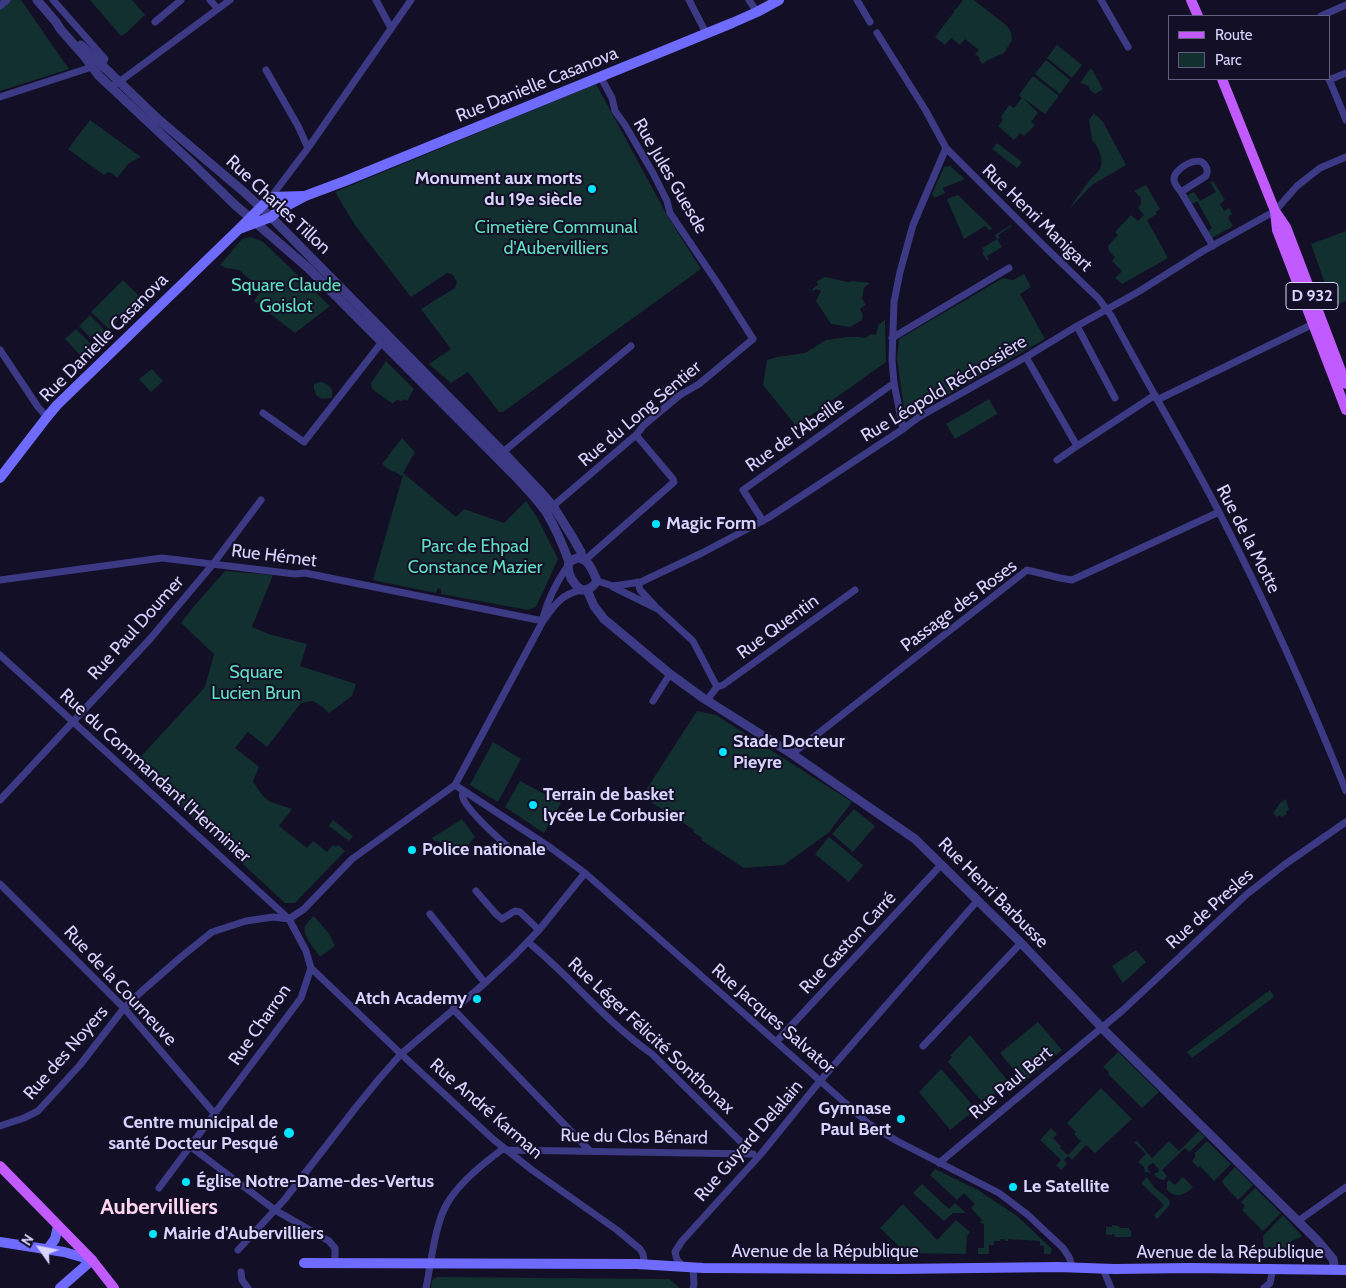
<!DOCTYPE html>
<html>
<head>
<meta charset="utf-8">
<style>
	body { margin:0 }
	#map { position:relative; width:1346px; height:1288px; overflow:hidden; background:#130f26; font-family:Cabin,sans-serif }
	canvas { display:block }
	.legend { position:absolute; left:1168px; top:15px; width:162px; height:65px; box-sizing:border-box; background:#130f26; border:1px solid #625e7d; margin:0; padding:6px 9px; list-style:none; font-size:15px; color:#d9d4ff }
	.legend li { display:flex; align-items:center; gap:10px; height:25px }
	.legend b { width:25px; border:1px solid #625e7d }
	.north { position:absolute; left:15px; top:1223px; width:50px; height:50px; -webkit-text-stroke:4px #130f26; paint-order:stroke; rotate:303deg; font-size:14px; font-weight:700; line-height:20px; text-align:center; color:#d9d4ff }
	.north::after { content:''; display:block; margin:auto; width:18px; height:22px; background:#d9d4ff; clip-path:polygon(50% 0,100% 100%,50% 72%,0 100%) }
</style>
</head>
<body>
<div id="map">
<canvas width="1346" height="1288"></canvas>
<ul class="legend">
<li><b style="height:6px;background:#c25bff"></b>Route</li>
<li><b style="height:14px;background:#12302f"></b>Parc</li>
</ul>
<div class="north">N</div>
</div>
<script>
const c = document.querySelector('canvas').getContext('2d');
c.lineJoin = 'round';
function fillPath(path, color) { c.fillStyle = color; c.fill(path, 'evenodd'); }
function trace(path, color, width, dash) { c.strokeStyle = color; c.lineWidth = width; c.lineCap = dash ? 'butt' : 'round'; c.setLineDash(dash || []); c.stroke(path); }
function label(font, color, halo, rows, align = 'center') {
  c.font = font + ' Cabin,sans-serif'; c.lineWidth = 4; c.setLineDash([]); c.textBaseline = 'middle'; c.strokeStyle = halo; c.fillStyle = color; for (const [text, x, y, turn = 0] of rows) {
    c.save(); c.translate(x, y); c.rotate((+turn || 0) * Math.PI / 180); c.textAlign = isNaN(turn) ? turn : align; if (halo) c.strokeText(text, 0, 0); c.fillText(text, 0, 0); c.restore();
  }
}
fillPath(new Path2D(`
	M0 0H21L69 69 0 91Z
	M90 0H132L145 15 126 33 121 36Z
	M963 0H974L1007 26 1011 32 1012 40 1004 53 986 61 983 64 979 60 980 58 975 54 979 50 965 39 960 45 951 38 945 45 935 37 954 12V10L956 9Z
	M1057 45 1082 65 1072 78 1047 58Z
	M1046 60 1070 80 1060 94 1035 74Z
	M1091 68 1103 89 1095 94 1089 89 1090 88 1087 85 1080 83Z
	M1033 76 1059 96 1045 114 1023 98 1038 113 1031 122 1035 125 1024 136 1020 133 1014 140 998 126 1003 120 1001 117 1009 105 1014 108 1022 98 1019 95Z
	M596 84 668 217 701 269 503 412H499L468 372 451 383 429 364 451 349 421 309 455 288 457 282 452 274 447 273 411 297 355 225 335 192Z
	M1094 113 1103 122 1126 165 1092 185 1069 209C1076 199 1083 188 1091 179 1095 174 1099 172 1101 166 1103 158 1098 146 1092 140L1089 120Z
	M90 120 141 157 129 163 117 178 112 173 108 172 104 175 68 149Z
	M997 143 1022 162 1017 168 992 149Z
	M950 166 965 179 943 188 945 193 934 198 932 194 944 167Z
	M1213 181 1225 200 1220 204 1224 211 1229 208 1232 214 1228 217 1233 226 1212 238 1208 231 1212 228 1197 201 1192 204 1187 195 1194 192 1200 201 1216 192 1210 182Z
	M1146 185 1160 209 1156 212 1157 214 1147 220 1168 258 1122 284 1115 278 1122 271 1112 261 1115 257 1109 251 1108 246 1118 235 1115 232 1131 215 1138 221 1144 215 1138 208 1141 204V198L1134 191Z
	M958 195 993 229 989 230 985 226 964 239 947 199Z
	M1011 225 1012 226 998 235 1000 238 997 239 1002 247 987 256 989 260H987L982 253 984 251 982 248 997 239 995 235Z
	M1346 231V301L1333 306 1311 244Z
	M250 237 262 241 330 306 295 333 254 301 262 289 260 285 248 278 239 270 226 268 220 265 242 239Z
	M1024 274 1031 287 1020 294 1045 339 923 409 917 410 907 416H905L897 358 899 339 1003 278 1013 280Z
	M825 277 848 282 853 281 870 283 864 288 862 298 866 305 860 309 863 315 862 320 850 327 831 324 816 301 821 291 817 289 813 291 812 289 818 285 817 281Z
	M123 280 141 298 109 329 91 312Z
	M90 315 105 331 94 341 79 326Z
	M885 320 886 362 796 426 763 385 767 360 777 357 805 353 826 340 848 337H858L865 338 871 334 876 335 879 324Z
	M76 329 91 344 80 355 65 339Z
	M386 361 414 389 407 401 404 399 402 401 396 400 393 404 372 389 371 383Z
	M152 369 163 381 151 392 139 379Z
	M320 382C329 383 334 389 332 398L322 399 316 395 314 389V384Z
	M989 399 997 413V414L955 439 946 424Z
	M402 438 415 452 403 473 456 517 464 509 504 523 526 501 537 517 558 559 536 607 528 610 441 594V589L438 588 436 593 373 580 403 475 401 476 394 471 393 472 382 464Z
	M225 571 273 575 252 627 269 634 307 644 300 666 356 684 352 696 329 713 323 707 313 701 301 703 267 747 248 732 235 748 259 767 253 781C266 803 268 801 292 809L279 826 307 848 313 841 327 852 333 845 336 847 338 845 345 851 295 903H285L134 764 205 687 214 654 181 623 195 605Z
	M697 711 716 715 852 802 829 832 784 865 744 868 701 840 702 838 693 832 694 830 648 800 646 790Z
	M493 742 521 759 498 802 470 785Z
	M520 781 561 803 544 833 505 807Z
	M1286 799 1289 810 1286 811 1287 814 1282 817 1280 815 1277 817 1273 813 1281 802Z
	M854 809 875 826 853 852 832 834Z
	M462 819 475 837 458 857 448 844 435 841 432 838Z
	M333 820 353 836 349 841 329 826Z
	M829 837 863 865 849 882 815 854Z
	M314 916 329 934 335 946 320 957C315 949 302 936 305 926 307 922 311 919 314 916Z
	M1136 950 1146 962 1123 983 1112 966Z
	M1270 990 1274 997 1192 1058 1187 1052Z
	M1038 1022 1062 1050 1024 1082 1000 1053Z
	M970 1035 1009 1082 983 1103 948 1062 952 1057 950 1056Z
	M1118 1052 1159 1092 1142 1108 1108 1074 1109 1072 1103 1067Z
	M941 1069 976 1109 950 1130 919 1092Z
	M1101 1088 1132 1119 1095 1153 1086 1145 1072 1160 1068 1156 1064 1160 1067 1164 1061 1170 1056 1165 1061 1160 1040 1140 1051 1128 1057 1134 1053 1138 1061 1146 1060 1148 1068 1155 1081 1141 1074 1134 1076 1132 1067 1123Z
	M1199 1131 1205 1137 1189 1152 1185 1148 1162 1170 1167 1176 1164 1180 1159 1179 1154 1174 1159 1171 1158 1170 1159 1169 1153 1163 1148 1166V1170L1151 1173 1145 1172 1144 1167 1138 1162 1146 1154 1134 1142 1137 1141 1152 1158 1169 1141 1179 1151Z
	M1207 1141 1231 1164 1214 1181 1200 1166 1198 1168 1192 1161 1195 1157V1153Z
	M1235 1167 1253 1185 1238 1200 1224 1185 1222 1181Z
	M935 1169 978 1190 1017 1216 1052 1249 1050 1254H1044V1246L1040 1245V1241L1008 1239V1241H1005V1239H1000V1241H994V1245H989V1254H978V1248H984V1224L980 1223 982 1220 971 1208 975 1204 964 1193 957 1200 930 1175Z
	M1147 1177C1150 1180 1151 1184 1154 1187 1159 1192 1165 1195 1170 1201L1169 1206 1157 1219 1154 1215 1164 1205 1141 1183Z
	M1183 1177 1193 1187C1185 1195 1177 1199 1167 1190V1182L1169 1180 1175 1185Z
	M922 1184 949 1209 955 1203 966 1213H953L944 1221 913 1193Z
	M1255 1188 1281 1213 1263 1231 1242 1210 1245 1206 1241 1202Z
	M903 1204 937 1240 956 1220 970 1232 967 1236 966 1254 906 1253 880 1228Z
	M1283 1215 1302 1236 1299 1238 1291 1241V1245L1294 1248 1292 1255H1264L1263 1236Z
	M1112 1225 1119 1226 1120 1228H1129V1230H1131V1237H1115L1114 1234H1112V1235H1106V1227H1112Z
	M437 1277 669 1279 680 1288H431L432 1280Z`), '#12302f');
trace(new Path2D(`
	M53 0 105 59 102 65
	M210 0 218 9
	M376 0 391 28
	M689 0 706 33
	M749 0 757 12
	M857 0 870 22
	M1101 0 1128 47
	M0 6 7 0
	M1321 16 1346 5
	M155 22 181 0
	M877 33 926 111 946 148 1045 247 1099 299 1112 317C1146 382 1185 446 1219 512 1266 603 1308 696 1346 791
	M266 70 298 126 308 148
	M1329 79 1346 120
	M1329 80 1346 73
	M111 87 119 82 230 0
	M0 97 95 66
	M1181 192C1178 188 1173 183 1174 178 1175 169 1198 154 1205 165 1208 169 1208 172 1206 176L1181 192 1213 246
	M271 197 308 148 411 0
	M1077 326 1115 398
	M892 338 1009 268
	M0 350 38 407 47 417
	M1026 357 1077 446 1155 395
	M1157 400 1313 324
	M263 413 304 442 382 342
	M903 429 894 383 892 360 894 302 900 272 913 225 946 148
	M503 452 631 346
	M1057 460 1077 446
	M546 512 636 435 644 425 680 395 699 384 753 339 718 284 670 213 667 201 653 173 625 125 615 111 612 98 600 76
	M763 521 743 490 894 383
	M585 560 674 482 673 479 636 435
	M0 580 162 558 295 574 305 573 543 621
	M597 581 613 586 641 582 702 553 768 518 903 429 919 417 1026 357 1077 326 1138 292 1203 251 1275 211 1297 186 1320 168 1346 157
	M638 582 640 590 655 606
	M613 587 658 609 693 641 717 687
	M543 618C548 599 556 583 567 567
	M0 655 289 919 306 951 311 968 301 998 159 1188
	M717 687 723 685 855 590
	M707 700 717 687
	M653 701 670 674
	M792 754 1027 570 1060 578 1072 580 1219 512
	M455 785 551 848 585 873 869 1124 897 1141 999 1193 1028 1215 1063 1248 1069 1257 1073 1268
	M463 790C463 793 462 795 463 798 467 810 497 837 507 846
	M0 800 150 639 213 564 261 500
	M0 884 124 1008 214 1113
	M476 891 496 914 502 919 515 911 520 912 539 930
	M430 914 485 983
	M289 919 304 909 352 859 455 785 543 621C555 605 560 595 581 590
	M528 942C571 977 606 1022 652 1054L746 1147 750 1154
	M311 968 401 1054 494 1140 532 1170 617 1230 640 1249 643 1254 645 1265
	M453 1009 590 1151
	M776 1042 941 865
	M923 1046 1021 943
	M0 1126 24 1118 38 1111 80 1065 124 1008 142 991 181 957 212 932 246 921 273 917 289 919
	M191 1147 275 1210 329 1241 335 1248V1263
	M506 1150 753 1154
	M939 1163 1123 1010 1247 894 1284 865 1346 822
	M1298 1221 1346 1187
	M238 1250 285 1199 357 1106 379 1079 401 1054 485 983 513 957 539 930 585 873
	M684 1267 677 1260 675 1252 682 1241 761 1154 820 1081 978 900
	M693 1267 694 1284 693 1288
	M1103 1269 1111 1288
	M241 1272 242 1280 248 1288
	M426 1288C431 1264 435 1222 448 1202 461 1181 484 1163 504 1148
	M1264 1288 1270 1283 1273 1269`), '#3d3a85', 7);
trace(new Path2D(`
	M37 0 56 22 61 30 84 56 99 76 192 163 234 204 307 267 515 476C525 487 537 499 546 512 555 527 563 545 569 562
	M81 45 158 119 244 192 271 217 503 452 540 491 553 506 573 538 581 552 582 558
	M577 558C589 558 593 572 597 581 592 588 589 590 581 590 573 583 566 573 569 562Z
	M587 590 594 606 604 619 670 674 703 698 792 754 915 839 1021 943 1106 1032 1316 1239 1333 1259 1335 1270`), '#3d3a85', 9);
trace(new Path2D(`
	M239 229 271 217 279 210 305 196 345 181 732 23 757 12 779 0
	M0 478 47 417 57 405 239 229 271 197 304 196
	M0 1242 64 1252 92 1260
	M47 1250 55 1239 58 1226
	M304 1263 637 1264 703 1268 897 1269 1058 1267 1114 1269 1190 1268 1346 1270
	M60 1288 92 1260`), '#6f6bff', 10);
trace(new Path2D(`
	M1191 0 1198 16
	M1222 79 1275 211 1286 227 1346 384
	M1275 211 1277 230 1346 410
	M0 1166 92 1260 114 1288`), '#c25bff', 10);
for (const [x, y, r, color] of [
	[592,189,5,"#00e5ff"],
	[656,524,5,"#00e5ff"],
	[723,752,5,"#00e5ff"],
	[533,805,5,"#00e5ff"],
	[412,850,5,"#00e5ff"],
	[477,999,5,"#00e5ff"],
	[901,1119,5,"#00e5ff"],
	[289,1133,6,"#00e5ff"],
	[186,1182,5,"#00e5ff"],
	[1013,1187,5,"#00e5ff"],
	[153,1234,5,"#00e5ff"]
]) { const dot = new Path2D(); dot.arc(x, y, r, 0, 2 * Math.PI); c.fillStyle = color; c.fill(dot); trace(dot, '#130f26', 2); }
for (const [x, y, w] of [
	[1312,296,52]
]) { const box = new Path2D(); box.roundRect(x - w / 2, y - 13.5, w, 27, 4); c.fillStyle = '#130f26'; c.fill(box); trace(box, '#d9d4ff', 1); }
label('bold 16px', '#d9d4ff', null, [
	["D 932",1312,296]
]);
label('18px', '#d9d4ff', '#130f26', [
	["Rue Danielle Casanova",537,85,-22],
	["Rue Jules Guesde",670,176,60],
	["Rue Charles Tillon",278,205,43],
	["Rue Henri Manigart",1037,218,44],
	["Rue Danielle Casanova",104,338,-45],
	["Rue Léopold Réchossière",944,389,-31],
	["Rue du Long Sentier",640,414,-40],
	["Rue de l'Abeille",795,435,-35],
	["Rue de la Motte",1248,539,63],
	["Rue Hémet",274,556,7],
	["Passage des Roses",959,606,-37],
	["Rue Quentin",778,627,-36],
	["Rue Paul Doumer",136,628,-48],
	["Rue du Commandant l'Herminier",155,776,42],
	["Rue Henri Barbusse",993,893,45],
	["Rue de Presles",1210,909,-42],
	["Rue Gaston Carré",848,943,-47],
	["Rue de la Courneuve",120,986,47],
	["Rue Jacques Salvator",773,1019,41],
	["Rue Charron",260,1025,-55],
	["Rue Léger Félicité Sonthonax",651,1036,43],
	["Rue des Noyers",66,1053,-49],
	["Rue Paul Bert",1011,1083,-40],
	["Rue André Karman",486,1109,41],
	["Rue du Clos Bénard",634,1137,1],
	["Rue Guyard Delalain",749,1141,-49],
	["Avenue de la République",825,1252],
	["Avenue de la République",1230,1253]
]);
label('bold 18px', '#d9d4ff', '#130f26', [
	["Monument aux morts",582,179,"right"],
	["du 19e siècle",582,200,"right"],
	["Magic Form",666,524],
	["Stade Docteur",733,742],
	["Pieyre",733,763],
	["Terrain de basket",543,795],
	["lycée Le Corbusier",543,816],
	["Police nationale",422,850],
	["Atch Academy",467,999,"right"],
	["Gymnase",891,1109,"right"],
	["Paul Bert",891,1130,"right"],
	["Centre municipal de",278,1123,"right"],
	["santé Docteur Pesqué",278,1144,"right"],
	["Église Notre-Dame-des-Vertus",196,1182],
	["Le Satellite",1023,1187],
	["Mairie d'Aubervilliers",163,1234]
], 'left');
label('18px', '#5fe0c0', '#130f26', [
	["Cimetière Communal",556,228],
	["d'Aubervilliers",556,249],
	["Square Claude",286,286],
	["Goislot",286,307],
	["Parc de Ehpad",475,547],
	["Constance Mazier",475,568],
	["Square",256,673],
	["Lucien Brun",256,694]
]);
label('bold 22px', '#ffd6f0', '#130f26', [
	["Aubervilliers",159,1208]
]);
</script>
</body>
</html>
